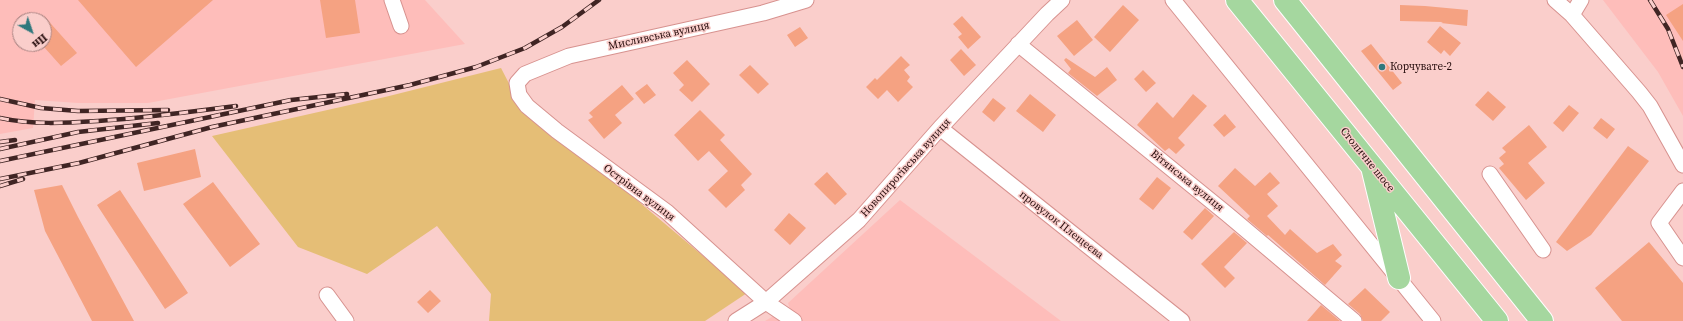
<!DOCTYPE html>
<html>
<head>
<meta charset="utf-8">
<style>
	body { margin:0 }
	#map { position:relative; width:1683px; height:321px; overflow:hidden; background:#facecb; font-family:"Source Serif 4",serif }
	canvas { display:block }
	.north { position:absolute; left:12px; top:12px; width:40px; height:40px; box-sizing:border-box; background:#facecb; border:1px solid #a5807f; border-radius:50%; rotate:140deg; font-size:11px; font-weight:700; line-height:16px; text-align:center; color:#250c0c }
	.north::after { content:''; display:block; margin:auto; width:14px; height:18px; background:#2f787d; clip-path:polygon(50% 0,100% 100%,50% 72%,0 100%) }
</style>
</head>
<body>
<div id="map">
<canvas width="1683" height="321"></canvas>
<div class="north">Пн</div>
</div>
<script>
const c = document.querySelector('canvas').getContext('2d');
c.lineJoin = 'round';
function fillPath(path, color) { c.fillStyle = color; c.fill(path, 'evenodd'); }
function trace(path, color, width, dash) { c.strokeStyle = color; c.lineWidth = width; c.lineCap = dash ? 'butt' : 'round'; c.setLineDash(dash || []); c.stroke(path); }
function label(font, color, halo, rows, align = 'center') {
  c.font = font + ' "Source Serif 4",serif'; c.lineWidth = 3; c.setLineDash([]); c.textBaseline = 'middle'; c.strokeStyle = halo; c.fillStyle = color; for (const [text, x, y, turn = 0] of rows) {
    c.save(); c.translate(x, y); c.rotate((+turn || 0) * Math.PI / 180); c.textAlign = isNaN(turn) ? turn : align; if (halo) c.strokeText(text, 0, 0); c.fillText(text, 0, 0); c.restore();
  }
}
fillPath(new Path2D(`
	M0 0H425L465 44 148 103H78L35 100 33 128 0 134ZM20 20H44V44H20Z
	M1603 0H1683V116L1658 72Z
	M900 200 1061 321H765L777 314 791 313 788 303Z`), '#febdba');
fillPath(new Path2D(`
	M501 68 517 99 747 293 705 321H489L491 294 437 226 367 274 298 247 212 136 385 97Z`), '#e5be76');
fillPath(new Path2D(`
	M78 0H213L136 67Z
	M320 0H355L360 33 326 38Z
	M1683 4V41L1666 15Z
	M1123 5 1139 20 1110 52 1094 37Z
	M1400 5 1425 6 1468 10 1467 26 1441 23 1443 22 1400 21Z
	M44 16 77 53 61 66 44 47Z
	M962 16 981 37 968 49 958 37 962 34 953 24Z
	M1077 20 1093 40 1074 56 1057 36Z
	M1440 26 1461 43 1450 56 1444 50 1441 54 1427 42Z
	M800 27 808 38 795 47 787 35Z
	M1371 44 1402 83 1393 90 1361 51Z
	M961 49 976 65 964 76 950 60Z
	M901 56 910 65 904 70 910 77 907 81 913 87 898 102 887 90 878 99 866 87 875 78 877 80Z
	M1066 58 1095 77 1107 67 1117 80 1097 96 1068 73 1071 69 1064 60Z
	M687 60 710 84 692 102 679 90 684 85 673 73Z
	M750 65 769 84 758 94 739 75Z
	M1143 70 1156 83 1146 92 1134 79Z
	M647 84 656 95 644 104 635 93Z
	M622 85 634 99 615 115 622 123 604 139 588 120 593 117 589 113Z
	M1488 91 1506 107 1493 121 1475 105Z
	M1030 94 1056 115 1043 132 1016 111Z
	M1193 94 1207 106 1178 138 1185 145 1176 154 1169 148 1165 151 1137 125 1157 102 1173 118Z
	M993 98 1006 108 994 122 982 112Z
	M1569 105 1579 113 1563 132 1553 123Z
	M700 110 725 135 720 140 752 174 741 185 745 190 726 208 708 190 728 171 709 151 698 161 674 135Z
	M1225 114 1236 127 1224 137 1213 125Z
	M1601 118 1615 129 1607 139 1593 128Z
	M1529 125 1547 147 1528 163 1545 183 1526 200 1499 168 1504 164 1499 158 1506 152 1502 148Z
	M1628 146 1649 161 1591 235 1567 251 1556 242Z
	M195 149 201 177 144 191 137 163Z
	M1235 168 1255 186 1270 172 1280 183 1267 194 1278 206 1267 216 1285 235 1290 229 1317 253 1333 244 1342 255 1335 261 1342 266 1325 285 1268 235 1267 236 1247 219 1250 216 1218 186Z
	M827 172 847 194 835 205 814 184Z
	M1157 177 1171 188 1153 210 1139 199Z
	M213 182 260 244 230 267 183 204Z
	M62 185 78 217 134 321H92L45 231 34 190Z
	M120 190 188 293 165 309 97 205Z
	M1205 208 1214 216 1192 240 1183 232Z
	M789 213 806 228 790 245 774 230Z
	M1234 232 1247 243 1224 267 1235 278 1225 288 1201 264Z
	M1649 242 1683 283V321H1622L1595 288Z
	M1365 288 1390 312 1381 321H1363L1360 314 1348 304Z
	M430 290 441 301 428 313 417 302Z
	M1321 305 1340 321H1307Z`), '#f5a282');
const minor = new Path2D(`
	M392 0 401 26
	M1173 0 1433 321
	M1555 0 1572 15 1639 92 1650 106 1683 165
	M1572 15 1581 0
	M1018 44 1227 214 1354 321
	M940 128 1182 321
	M1490 174 1543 250
	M1683 191 1659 223 1683 258
	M327 295 346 321
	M736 321 766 302 859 220 940 128 1047 14 1062 0
	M794 321 766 302 667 212 557 131 527 106 519 95 517 83 525 74 569 56 763 13 806 0`);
const highway = new Path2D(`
	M1237 0 1497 321
	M1285 0 1542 321
	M1373 171 1399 278`);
trace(minor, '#d7928f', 17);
trace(highway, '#fff', 24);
trace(minor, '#fff', 15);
trace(highway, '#a5d79f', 22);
const rail = new Path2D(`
	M1650 0 1668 29 1683 67
	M0 99 41 108 78 111 168 110
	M0 118C32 125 65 123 98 121 144 118 190 112 236 106
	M0 142 15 140
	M0 149 78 132 158 123
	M0 161 291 100 347 94
	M0 179 79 163 212 127 410 85 476 67 525 48 562 27 599 0
	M0 186 23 179`);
trace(rail, '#402524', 4.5);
trace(rail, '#facecb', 3, [9]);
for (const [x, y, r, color] of [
	[1382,67,4,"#2f787d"]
]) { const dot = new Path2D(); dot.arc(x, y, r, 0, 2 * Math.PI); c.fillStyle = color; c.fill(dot); trace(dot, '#facecb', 1.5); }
label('11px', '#250c0c', '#facecb', [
	["Мисливська вулиця",659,36,-12],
	["Столичне шосе",1367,160,51],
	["Новопирогівська вулиця",906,168,-48],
	["Вітянська вулиця",1187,181,39],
	["Острівна вулиця",639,193,37],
	["провулок Плещеєва",1061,225,38]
]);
label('11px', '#250c0c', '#facecb', [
	["Корчувате-2",1390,67]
], 'left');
</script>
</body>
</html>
